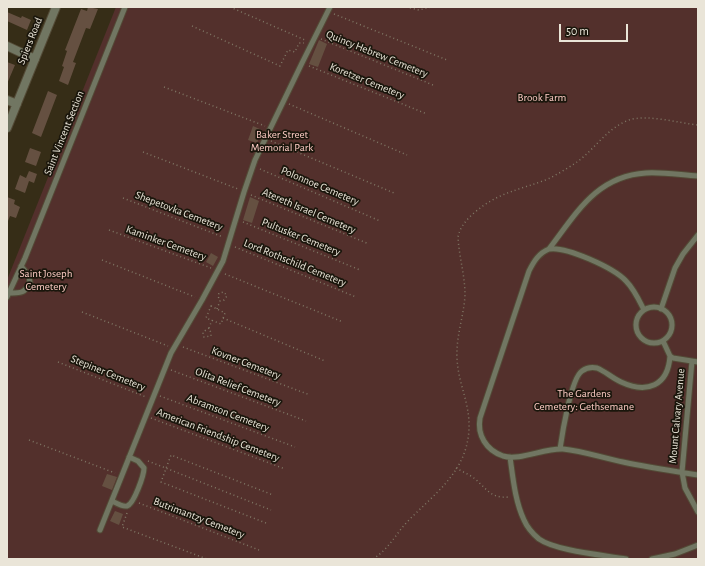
<!DOCTYPE html>
<html>
<head>
<meta charset="utf-8">
<style>
	body { margin:0 }
	#map { position:relative; width:705px; height:566px; overflow:hidden; background:#362d17; font-family:"Alegreya Sans",sans-serif }
	canvas { display:block }
	.frame { position:absolute; inset:0; border:8px solid #eae5d8; pointer-events:none }
	.scale { position:absolute; left:559px; top:24px; width:69px; height:18px; box-sizing:border-box; border:2px solid #eae5d8; border-top:0; padding-left:5px; font-size:12px; line-height:14px; white-space:nowrap; color:#eae5d8; -webkit-text-stroke:3px #1a160c; paint-order:stroke }
</style>
</head>
<body>
<div id="map">
<canvas width="705" height="566"></canvas>
<div class="frame"></div>
<div class="scale">50 m</div>
</div>
<script>
const c = document.querySelector('canvas').getContext('2d');
c.lineJoin = 'round';
function fillPath(path, color) { c.fillStyle = color; c.fill(path, 'evenodd'); }
function trace(path, color, width, dash) { c.strokeStyle = color; c.lineWidth = width; c.lineCap = dash ? 'butt' : 'round'; c.setLineDash(dash || []); c.stroke(path); }
function label(font, color, halo, rows, align = 'center') {
  c.font = font + ' "Alegreya Sans",sans-serif'; c.lineWidth = 3.5; c.setLineDash([]); c.textBaseline = 'middle'; c.strokeStyle = halo; c.fillStyle = color; for (const [text, x, y, turn = 0] of rows) {
    c.save(); c.translate(x, y); c.rotate((+turn || 0) * Math.PI / 180); c.textAlign = isNaN(turn) ? turn : align; if (halo) c.strokeText(text, 0, 0); c.fillText(text, 0, 0); c.restore();
  }
}
fillPath(new Path2D(`
	M116 7H698V559H7V280Z`), '#53302c');
fillPath(new Path2D(`
	M88 7 98 9 90 29 86 28 73 62 76 63 68 85 59 81 64 67 62 66 67 51 65 50 81 9 87 11Z
	M7 12 21 18 22 16 31 20 27 30 7 21Z
	M319 40 327 44 318 67 309 64Z
	M7 62 15 65 7 84Z
	M48 91 57 95 41 137 32 133Z
	M253 126 262 130 257 143 248 140Z
	M30 148 41 152 36 166 25 162Z
	M29 171 37 174 34 183 29 181 25 193 15 189 20 175 26 178Z
	M7 197 15 200 14 204 20 207 16 218 10 216 8 221Z
	M250 197 259 201 252 223 243 220Z
	M211 253 218 257 213 266 206 262Z
	M107 474 117 477 112 490 102 486Z
	M115 511 123 514 119 525 110 521Z`), '#655041');
const service = new Path2D(`
	M698 176C681 175 663 172 646 173 596 176 576 214 549 249 539 253 534 261 529 271L480 418C477 435 486 450 503 456 520 461 544 448 563 449 583 451 603 458 623 462 647 467 673 471 698 475
	M549 249C566 246 614 268 626 281 634 289 639 300 644 310
	M9 293C20 293 24 294 30 283L29 276 21 266
	M7 297 25 258 125 7
	M636 325a18 18 0 1 1 36 0a18 18 0 1 1-36 0Z
	M661 309 675 268 683 254 698 235
	M663 341 670 356 673 358 698 362
	M692 361 682 472 685 488 698 512
	M560 449C562 435 571 378 582 371 586 368 592 367 597 368 605 371 612 378 621 382 647 394 668 386 670 356
	M510 457C513 478 515 501 524 520 527 527 533 534 539 539 556 551 604 555 626 559
	M112 501C116 503 122 507 127 506 134 504 144 475 144 468L138 461 129 457
	M100 530 171 353 202 300 223 261 244 192 255 160 302 63 330 7
	M652 559 675 554 698 545`);
const pedestrian = new Path2D(`
	M7 46 35 59`);
const minor = new Path2D(`
	M7 100 17 104
	M7 128 56 7`);
trace(service, '#534a36', 7);
trace(pedestrian, '#534a36', 10);
trace(minor, '#534a36', 10);
trace(new Path2D(`
	M230 7 305 40
	M406 7 419 10 431 7
	M334 14 447 60
	M192 26 280 66 288 50 295 52 299 43H304
	M321 39 433 85
	M309 66 427 114
	M164 87 265 126
	M289 104 407 155
	M271 141 394 193
	M143 152 238 189
	M260 169 380 221
	M251 195 369 244
	M123 198 223 237
	M243 222 360 270
	M109 230 211 268
	M235 247 356 297
	M102 260 195 297
	M225 274 343 322
	M211 306 225 313 221 324 206 318Z
	M217 309 220 301 224 300 227 296 224 292 219 293 218 296 220 301
	M82 312 168 346
	M223 318 325 361
	M209 328 203 332V336L204 337 211 336V333L209 328 212 320
	M183 347 310 395
	M58 362 146 397
	M171 370 306 421
	M160 396 295 447
	M151 418 285 469
	M29 440 115 473
	M148 461 271 510
	M456 468C461 471 466 473 471 476 485 485 488 499 509 497
	M139 503 259 550
	M127 513 122 527 207 559
	M266 523 161 482 171 455 273 495
	M373 559C389 549 395 535 407 522 435 493 467 472 469 429 470 402 458 384 457 358 456 335 464 316 465 295 465 275 459 257 458 237 460 227 466 220 474 213 498 192 520 190 548 179 558 174 568 168 577 162 595 149 607 128 629 120 648 114 678 123 698 125`), '#807866', 1.5, [1, 3]);
trace(service, '#717662', 5);
trace(pedestrian, '#717662', 8);
trace(minor, '#717662', 8);
label('11px', '#eae5d8', '#1a160c', [
	["Spiers Road",30,41,-68],
	["Quincy Hebrew Cemetery",377,54,22],
	["Koretzer Cemetery",367,81,22],
	["Saint Vincent Section",64,133,-68],
	["Polonnoe Cemetery",320,186,23],
	["Shepetovka Cemetery",179,211,21],
	["Atereth Israel Cemetery",309,211,23],
	["Pultusker Cemetery",301,237,22],
	["Kaminker Cemetery",166,243,20],
	["Lord Rothschild Cemetery",295,263,22],
	["Kovner Cemetery",246,363,21],
	["Stepiner Cemetery",108,373,22],
	["Olita Relief Cemetery",238,387,21],
	["Abramson Cemetery",228,413,21],
	["Mount Calvary Avenue",677,416,-85],
	["American Friendship Cemetery",218,435,21],
	["Butrimantzy Cemetery",199,518,21]
]);
label('11px', '#ffcdc6', '#1a160c', [
	["Brook Farm",542,98],
	["Baker Street",282,135],
	["Memorial Park",282,148],
	["Saint Joseph",46,274],
	["Cemetery",46,287],
	["The Gardens",584,394],
	["Cemetery: Gethsemane",584,407]
]);
</script>
</body>
</html>
